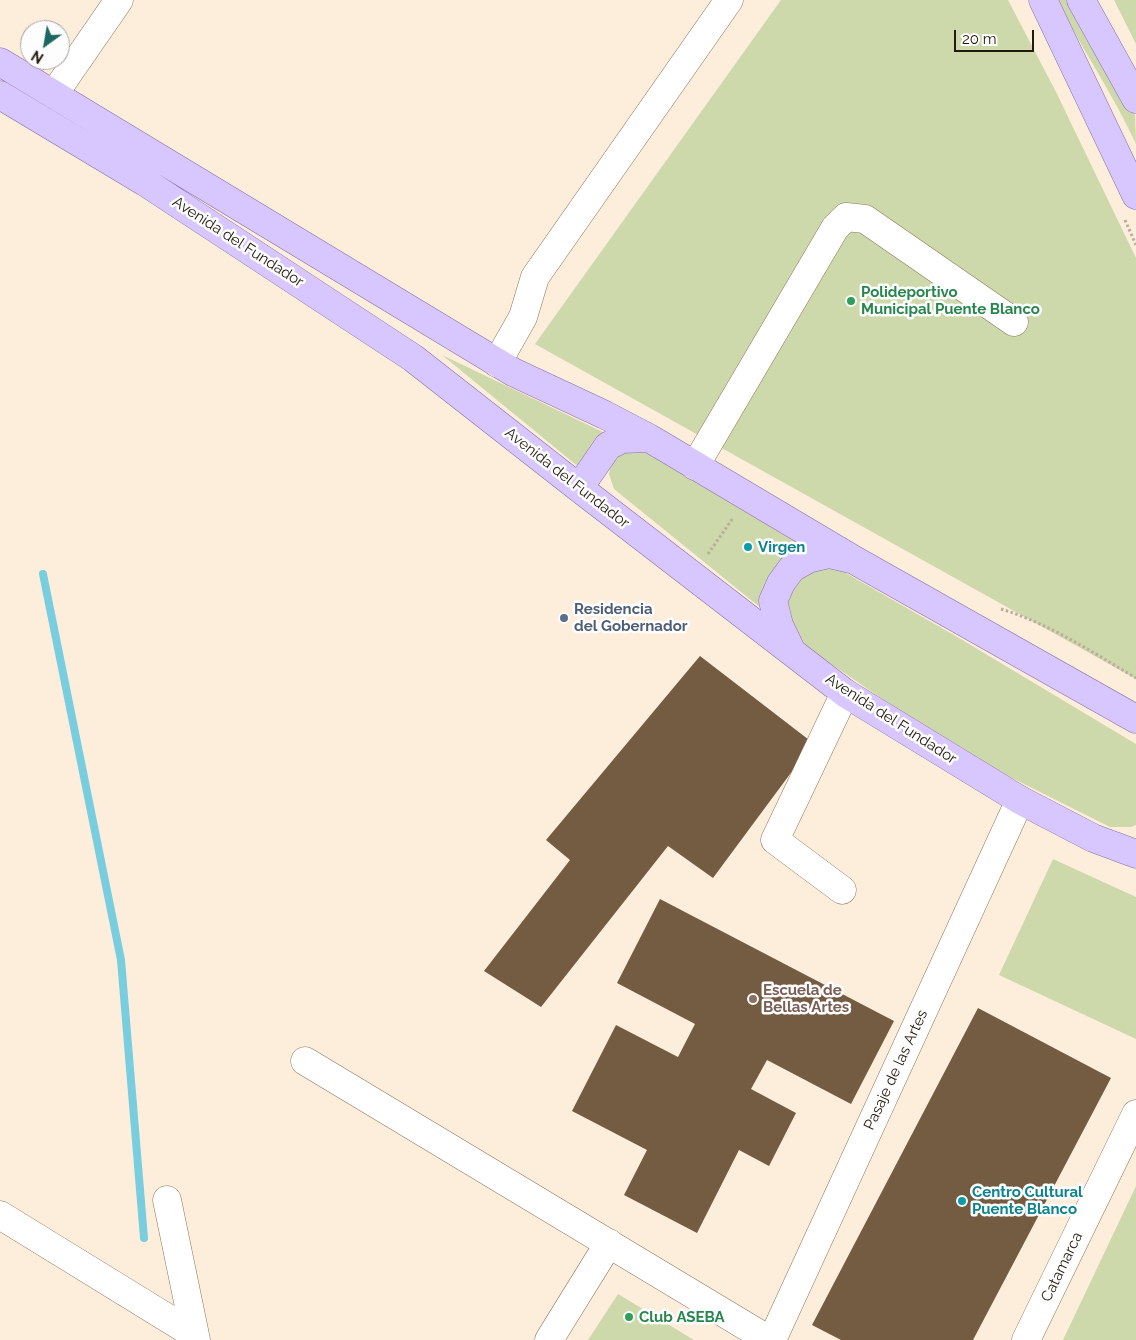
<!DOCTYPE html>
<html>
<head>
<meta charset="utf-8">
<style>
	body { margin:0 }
	#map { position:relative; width:1136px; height:1340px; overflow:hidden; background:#fdeddb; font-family:Raleway,sans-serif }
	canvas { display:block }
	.north { position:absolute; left:20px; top:20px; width:50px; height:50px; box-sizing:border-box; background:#fdfdfd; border:1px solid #a6a29e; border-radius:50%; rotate:212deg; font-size:14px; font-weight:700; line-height:20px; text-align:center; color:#231a0f }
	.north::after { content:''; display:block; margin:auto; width:18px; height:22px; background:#1b6762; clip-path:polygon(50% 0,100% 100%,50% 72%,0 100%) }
	.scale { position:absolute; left:954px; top:30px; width:80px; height:22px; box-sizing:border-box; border:2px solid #231a0f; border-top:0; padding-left:6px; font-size:15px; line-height:18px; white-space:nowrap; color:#231a0f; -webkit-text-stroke:4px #fdfdfd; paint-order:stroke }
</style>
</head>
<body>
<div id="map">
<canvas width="1136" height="1340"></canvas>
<div class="north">N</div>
<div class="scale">20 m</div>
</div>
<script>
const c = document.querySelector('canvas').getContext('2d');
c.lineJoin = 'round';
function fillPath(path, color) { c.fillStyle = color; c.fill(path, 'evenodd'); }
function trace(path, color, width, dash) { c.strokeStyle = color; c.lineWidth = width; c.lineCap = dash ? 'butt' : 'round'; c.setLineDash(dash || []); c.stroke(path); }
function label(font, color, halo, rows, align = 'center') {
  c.font = font + ' Raleway,sans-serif'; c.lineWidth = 5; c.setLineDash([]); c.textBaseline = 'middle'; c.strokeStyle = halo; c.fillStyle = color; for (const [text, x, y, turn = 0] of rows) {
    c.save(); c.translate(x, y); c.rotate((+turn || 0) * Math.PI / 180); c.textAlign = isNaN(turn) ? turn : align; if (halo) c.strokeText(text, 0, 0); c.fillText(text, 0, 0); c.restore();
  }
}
fillPath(new Path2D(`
	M781 0H1008L1056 92 1136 258V679L535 344Z
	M1057 0H1067L1082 29 1135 115 1136 144C1113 94 1082 49 1057 0Z
	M1114 0H1136V44Z
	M442 355 605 433 580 468Z
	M627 450 644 451 806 548 786 555 767 581 762 595 767 613 614 489 609 474 613 457Z
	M814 569H839L959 638 1136 744V825L1131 827H1110L994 769 900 711 802 644 788 625 787 600 801 579Z
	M1053 859 1136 897V1039L999 975Z
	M1136 1186V1340H1063Z
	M618 1294 694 1340H588Z`), '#ced9ab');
trace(new Path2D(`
	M43 574 121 960 144 1238`), '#78cedf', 8);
fillPath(new Path2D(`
	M700 656 813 743 713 878 668 846 541 1007 484 971 570 860 546 840Z
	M660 899 894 1021 851 1104 767 1060 751 1089 796 1113 769 1166 739 1150 697 1233 624 1195 647 1150 572 1111 616 1025 678 1057 695 1024 617 983Z
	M978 1008 1111 1078 973 1340H841L812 1325Z`), '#735c41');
const minor = new Path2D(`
	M54 94 119 0
	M497 363 523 317 535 277 729 0
	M695 466 835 228 846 217 865 219 1014 322
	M842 890 775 840 845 693
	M305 1061 769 1340
	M167 1200 196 1340
	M0 1215 195 1335
	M549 1340 609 1243
	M772 1340 1020 800
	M1026 1340 1136 1114`);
const major = new Path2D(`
	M1043 0 1136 195
	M1081 0 1136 99
	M0 62 513 372 605 415 649 438 856 561 1136 719
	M0 95 145 182 413 358 579 488 845 693 1020 800 1093 838 1136 854
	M579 488 608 446 622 439 649 438
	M791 650 779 625 773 601 781 583 792 568 808 559 829 554 850 559`);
trace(minor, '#8f775c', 29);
trace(major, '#8871aa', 29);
trace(new Path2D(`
	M1125 220 1136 245
	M708 554 733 518
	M1001 609C1050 624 1092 652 1136 678`), '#bbad9e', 3, [2.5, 2.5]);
trace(minor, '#fff', 28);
trace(major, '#d8c6fe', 28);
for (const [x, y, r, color] of [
	[851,301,5,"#2e9e5b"],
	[748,547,5,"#0f9aa8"],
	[564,618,5,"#5c6f8a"],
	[753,999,5,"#8d6e63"],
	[962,1201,5,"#0f9aa8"],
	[629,1317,5,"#2e9e5b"]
]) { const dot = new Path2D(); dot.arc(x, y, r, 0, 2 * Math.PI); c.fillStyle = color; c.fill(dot); trace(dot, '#fdfdfd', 2); }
label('15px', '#231a0f', '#fdfdfd', [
	["Avenida del Fundador",238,242,33],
	["Avenida del Fundador",567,478,38],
	["Avenida del Fundador",891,719,33],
	["Pasaje de las Artes",896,1070,-65],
	["Catamarca",1062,1267,-64]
]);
label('bold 15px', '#27864d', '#fdfdfd', [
	["Polideportivo",861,292],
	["Municipal Puente Blanco",861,309],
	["Club ASEBA",639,1317]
], 'left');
label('bold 15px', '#0d838f', '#fdfdfd', [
	["Virgen",758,547],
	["Centro Cultural",972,1192],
	["Puente Blanco",972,1209]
], 'left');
label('bold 15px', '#4e5e75', '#fdfdfd', [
	["Residencia",574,609],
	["del Gobernador",574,626]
], 'left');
label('bold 15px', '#785e54', '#fdfdfd', [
	["Escuela de",763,990],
	["Bellas Artes",763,1007]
], 'left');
</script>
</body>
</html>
